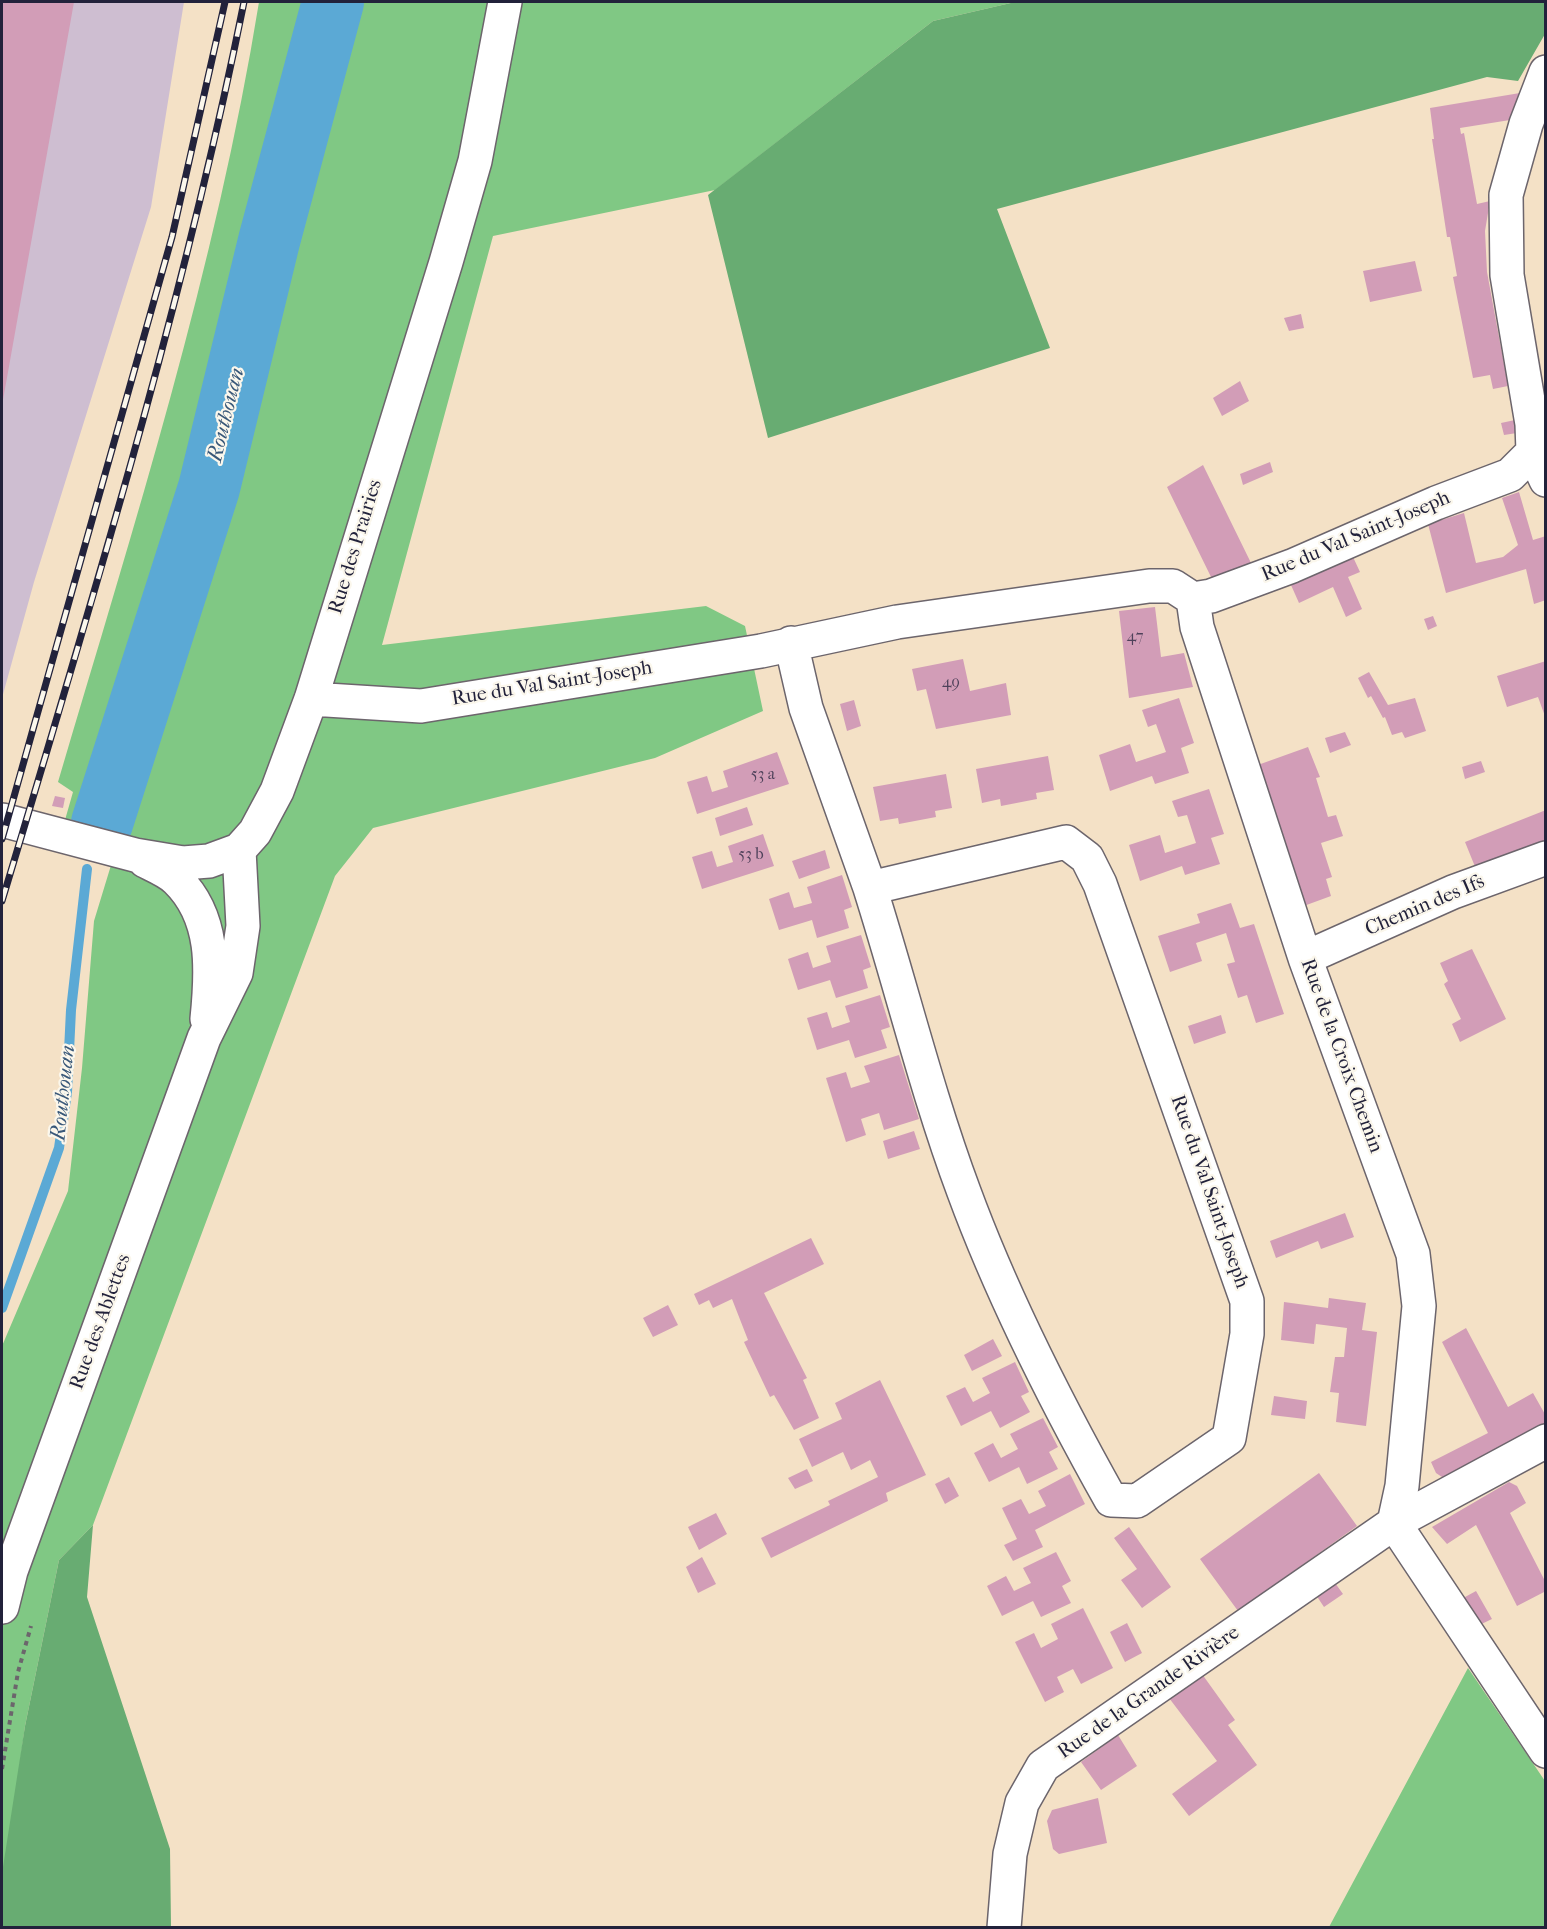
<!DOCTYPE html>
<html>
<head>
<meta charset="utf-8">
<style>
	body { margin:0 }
	#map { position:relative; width:1547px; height:1929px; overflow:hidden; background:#f4e1c6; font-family:"IM FELL French Canon",serif }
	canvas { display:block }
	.frame { position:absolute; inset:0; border:3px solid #22223b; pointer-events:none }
</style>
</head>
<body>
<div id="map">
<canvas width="1547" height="1929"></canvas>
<div class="frame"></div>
</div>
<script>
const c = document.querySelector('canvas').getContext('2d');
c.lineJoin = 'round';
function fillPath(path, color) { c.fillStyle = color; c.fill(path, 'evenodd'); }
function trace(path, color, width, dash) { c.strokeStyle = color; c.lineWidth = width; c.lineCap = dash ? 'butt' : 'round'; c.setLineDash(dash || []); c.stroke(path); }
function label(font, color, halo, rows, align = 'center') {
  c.font = font + ' "IM FELL French Canon",serif'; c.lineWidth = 4.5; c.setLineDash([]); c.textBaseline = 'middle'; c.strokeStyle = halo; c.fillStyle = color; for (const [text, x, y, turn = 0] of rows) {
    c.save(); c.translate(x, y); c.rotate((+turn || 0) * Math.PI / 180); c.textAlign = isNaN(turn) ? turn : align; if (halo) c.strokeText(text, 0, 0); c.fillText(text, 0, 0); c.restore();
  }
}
fillPath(new Path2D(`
	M2 2H184L151 207 34 582 2 698Z`), '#cebed1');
fillPath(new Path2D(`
	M259 2H1015L933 21 715 190 493 236 382 645 706 606 745 626 763 711 655 758 373 828 335 876 93 1525 59 1560 25 1726 2 1894V1346L68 1191 82 1068 94 921 126 816 65 820 73 792 58 782C134 525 216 268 259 2Z
	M1468 1668 1545 1781V1927H1329Z`), '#80c884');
fillPath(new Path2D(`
	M1015 2H1545V34L1518 81 1487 77 997 209 1050 348 768 438 708 195 933 21Z
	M93 1525 87 1597 170 1849 171 1927H2L3 1867 25 1726 59 1560Z`), '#68ac72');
trace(new Path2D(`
	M2 1308 59 1148 67 1092 71 1010 87 869`), '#5ba9d5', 10);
trace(new Path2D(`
	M102 823 209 488 269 241 333 2`), '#5ba9d5', 62);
fillPath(new Path2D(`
	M2 2H74L3 400H2Z
	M1520 93 1510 120 1460 128 1461 134 1464 133 1477 204 1490 201 1485 231 1487 272 1508 386 1493 389 1490 375 1473 378 1453 277 1457 276 1450 237H1447L1432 139H1434L1430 108Z
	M1415 261 1422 291 1370 302 1363 271Z
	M1301 314 1304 328 1289 331 1284 318Z
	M1240 381 1249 401 1222 416 1213 398Z
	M1515 420 1517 433 1504 435 1501 423Z
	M1270 462 1273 472 1243 485 1240 474Z
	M1203 465 1252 565 1212 579 1167 487Z
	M1519 492 1533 540 1546 536V600L1534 604 1526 569 1446 593 1428 524 1464 513 1476 563 1503 557 1518 545 1502 498Z
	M1353 557 1360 572 1348 577 1362 609 1346 617 1333 587 1299 603 1291 585Z
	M1155 607 1161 657 1184 653 1193 687 1129 698 1119 611Z
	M1433 616 1437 626 1428 630 1424 619Z
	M963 659 970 691 1006 683 1011 715 936 729 926 689 917 691 912 669Z
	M1546 661V719L1538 697 1507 707 1497 676Z
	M1369 672 1388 705 1415 698 1426 731 1405 738 1402 732 1392 735 1385 717 1383 718 1371 696 1368 698 1358 678Z
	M1179 698 1194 743 1181 748 1189 773 1155 784 1152 776 1110 791 1099 755 1130 744 1136 762 1166 752 1156 724 1148 727 1142 710Z
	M854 700 861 726 847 731 840 704Z
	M1345 732 1351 745 1330 753 1325 738Z
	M1308 747 1320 777 1316 778 1328 817 1336 815 1343 836 1321 843 1332 877 1326 879 1331 896 1301 907 1255 766Z
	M777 752 789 784 697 814 687 782 707 776 712 792 728 787 723 771Z
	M1048 756 1054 790 1036 793 1037 799 1001 806 1000 799 982 803 976 769Z
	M1481 761 1485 772 1465 779 1462 767Z
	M946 774 952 808 935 811 936 817 899 824 898 818 880 821 873 787Z
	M1209 789 1224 834 1211 838 1220 864 1185 875 1182 866 1140 881 1129 845 1160 835 1165 853 1196 843 1187 815 1178 817 1172 801Z
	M55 796 65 798 63 808 52 806Z
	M747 807 753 825 720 836 715 818Z
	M1546 810V849L1478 874 1465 842Z
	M763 834 774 866 702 889 692 857 712 851 717 867 733 862 728 846Z
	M825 850 830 868 799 879 792 861Z
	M842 875 852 907 844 910 849 928 817 938 812 920 779 930 769 899 789 892 794 908 812 903 807 887Z
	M1231 903 1240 928 1254 924 1284 1014 1256 1023 1247 995 1238 998 1227 964 1235 962 1226 933 1196 943 1202 961 1170 972 1158 936 1200 923 1197 914Z
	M861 935 871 967 863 970 868 988 836 998 830 980 798 990 788 959 808 952 813 968 831 962 826 946Z
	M1472 949 1506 1019 1460 1042 1452 1024 1461 1019 1444 984 1448 981 1440 963Z
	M880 995 890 1027 881 1030 887 1048 855 1058 849 1040 817 1050 807 1018 827 1012 832 1028 850 1022 845 1006Z
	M1221 1015 1226 1033 1194 1044 1188 1026Z
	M899 1055 919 1119 884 1130 879 1113 861 1119 866 1135 846 1142 826 1078 846 1072 851 1088 870 1082 864 1066Z
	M914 1131 920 1149 888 1159 883 1141Z
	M1345 1213 1354 1237 1321 1249 1318 1241 1276 1258 1270 1241Z
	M811 1238 824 1264 764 1293 807 1378 803 1380 819 1418 794 1430 774 1395 770 1397 744 1342 748 1340 732 1299 713 1308 709 1300 699 1305 694 1294Z
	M1329 1298 1366 1303 1362 1330 1377 1332 1366 1426 1336 1422 1339 1393 1330 1392 1335 1357H1344L1347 1328 1316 1324 1314 1344 1281 1340 1284 1302 1328 1308Z
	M668 1305 678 1325 653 1337 643 1318Z
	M1466 1328 1508 1407 1533 1393 1546 1416V1428L1445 1479 1436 1473 1431 1462 1488 1433 1442 1342Z
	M993 1339 1002 1356 972 1371 964 1355Z
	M1015 1362 1029 1392 1021 1396 1030 1412 1000 1428 991 1411 961 1426 946 1396 965 1387 973 1402 990 1393 982 1378Z
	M880 1380 926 1475 886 1493 888 1501 771 1558 761 1538 830 1505 828 1501 878 1477 870 1460 851 1470 843 1452 812 1467 799 1439 842 1419 835 1403Z
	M1274 1396 1307 1401 1305 1419 1271 1415Z
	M1043 1418 1058 1447 1049 1452 1058 1469 1027 1484 1019 1467 989 1482 974 1453 993 1443 1001 1458 1018 1449 1010 1434Z
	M807 1469 813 1481 795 1489 788 1478Z
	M1319 1473 1357 1526 1238 1611 1200 1559Z
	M1070 1474 1085 1504 1035 1530 1043 1547 1013 1561 1004 1545 1017 1539 1002 1508 1021 1499 1029 1514 1046 1506 1038 1491Z
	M949 1477 959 1496 945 1504 935 1484Z
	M1509 1482 1517 1486 1526 1503 1510 1513 1546 1583V1591L1517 1606 1476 1525 1447 1544 1432 1527Z
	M716 1513 727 1534 699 1550 688 1527Z
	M1129 1527 1171 1587 1142 1608 1121 1580 1137 1569 1114 1538Z
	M1056 1552 1071 1581 1062 1586 1071 1603 1041 1617 1033 1601 1002 1616 987 1586 1006 1576 1014 1591 1031 1583 1023 1568Z
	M702 1557 716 1584 698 1593 686 1567Z
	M1330 1576 1343 1594 1324 1607 1312 1589Z
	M1476 1591 1492 1619 1471 1629 1456 1602Z
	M1083 1608 1113 1668 1081 1684 1073 1669 1057 1677 1064 1692 1045 1702 1015 1642 1034 1633 1041 1648 1058 1639 1051 1624Z
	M1127 1623 1142 1653 1125 1662 1110 1632Z
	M1202 1674 1235 1720 1228 1725 1257 1765 1189 1816 1172 1794 1217 1761 1169 1698Z
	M1118 1735 1137 1766 1101 1790 1081 1762Z
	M1098 1798 1107 1843 1059 1854 1053 1849 1047 1821 1052 1810Z`), '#d29db7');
const street = new Path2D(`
	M1533 452 1546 480
	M1193 599 1197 627 1305 958 1413 1254 1419 1306 1402 1486 1394 1523
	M791 643 806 708 870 888 1066 842 1087 858 1100 884 1247 1301V1334L1229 1438 1137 1501 1111 1500C1056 1402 1003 1298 964 1192 927 1093 902 989 870 888
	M311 699 421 706 761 651 897 622 1149 586H1173L1193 599 1211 596 1292 566 1436 503 1510 475 1533 452 1532 424 1507 275 1506 195 1526 124 1546 72
	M2 820 135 855 183 863 209 861 239 850 255 832 277 791 311 699 446 262 475 161 505 2
	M145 861C155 866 169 872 177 880 215 917 212 970 207 1019
	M1305 958 1453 892 1546 858
	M1394 1523 1546 1751
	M2 1607 11 1571 204 1038 236 973 243 926 239 850
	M1004 1928 1010 1854 1022 1803 1043 1766 1394 1523 1546 1441`);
trace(street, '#6c656c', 36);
trace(new Path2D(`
	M2 1769 18 1672 31 1626`), '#6c656c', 4, [4.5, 4.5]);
trace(street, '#fff', 33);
const rail = new Path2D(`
	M2 839 172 237 225 2
	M2 901C91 604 183 306 244 2`);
trace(rail, '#22223b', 7);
trace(rail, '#fbf7ec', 4.5, [14]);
label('16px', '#4e415a', null, [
	["47",1135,637],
	["49",951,683],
	["53 a",763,775],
	["53 b",751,855]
]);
label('20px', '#22223b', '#fbf7ec', [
	["Rue du Val Saint-Joseph",1356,537,-23],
	["Rue des Prairies",356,547,-73],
	["Rue du Val Saint-Joseph",552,684,-9],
	["Chemin des Ifs",1425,906,-23],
	["Rue de la Croix Chemin",1341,1056,70],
	["Rue du Val Saint-Joseph",1209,1192,71],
	["Rue des Ablettes",101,1322,-70],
	["Rue de la Grande Rivière",1149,1693,-35]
]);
label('italic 21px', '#395879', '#fbf7ec', [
	["Routhouan",227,415,-76],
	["Routhouan",64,1093,-84]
]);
</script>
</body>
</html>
